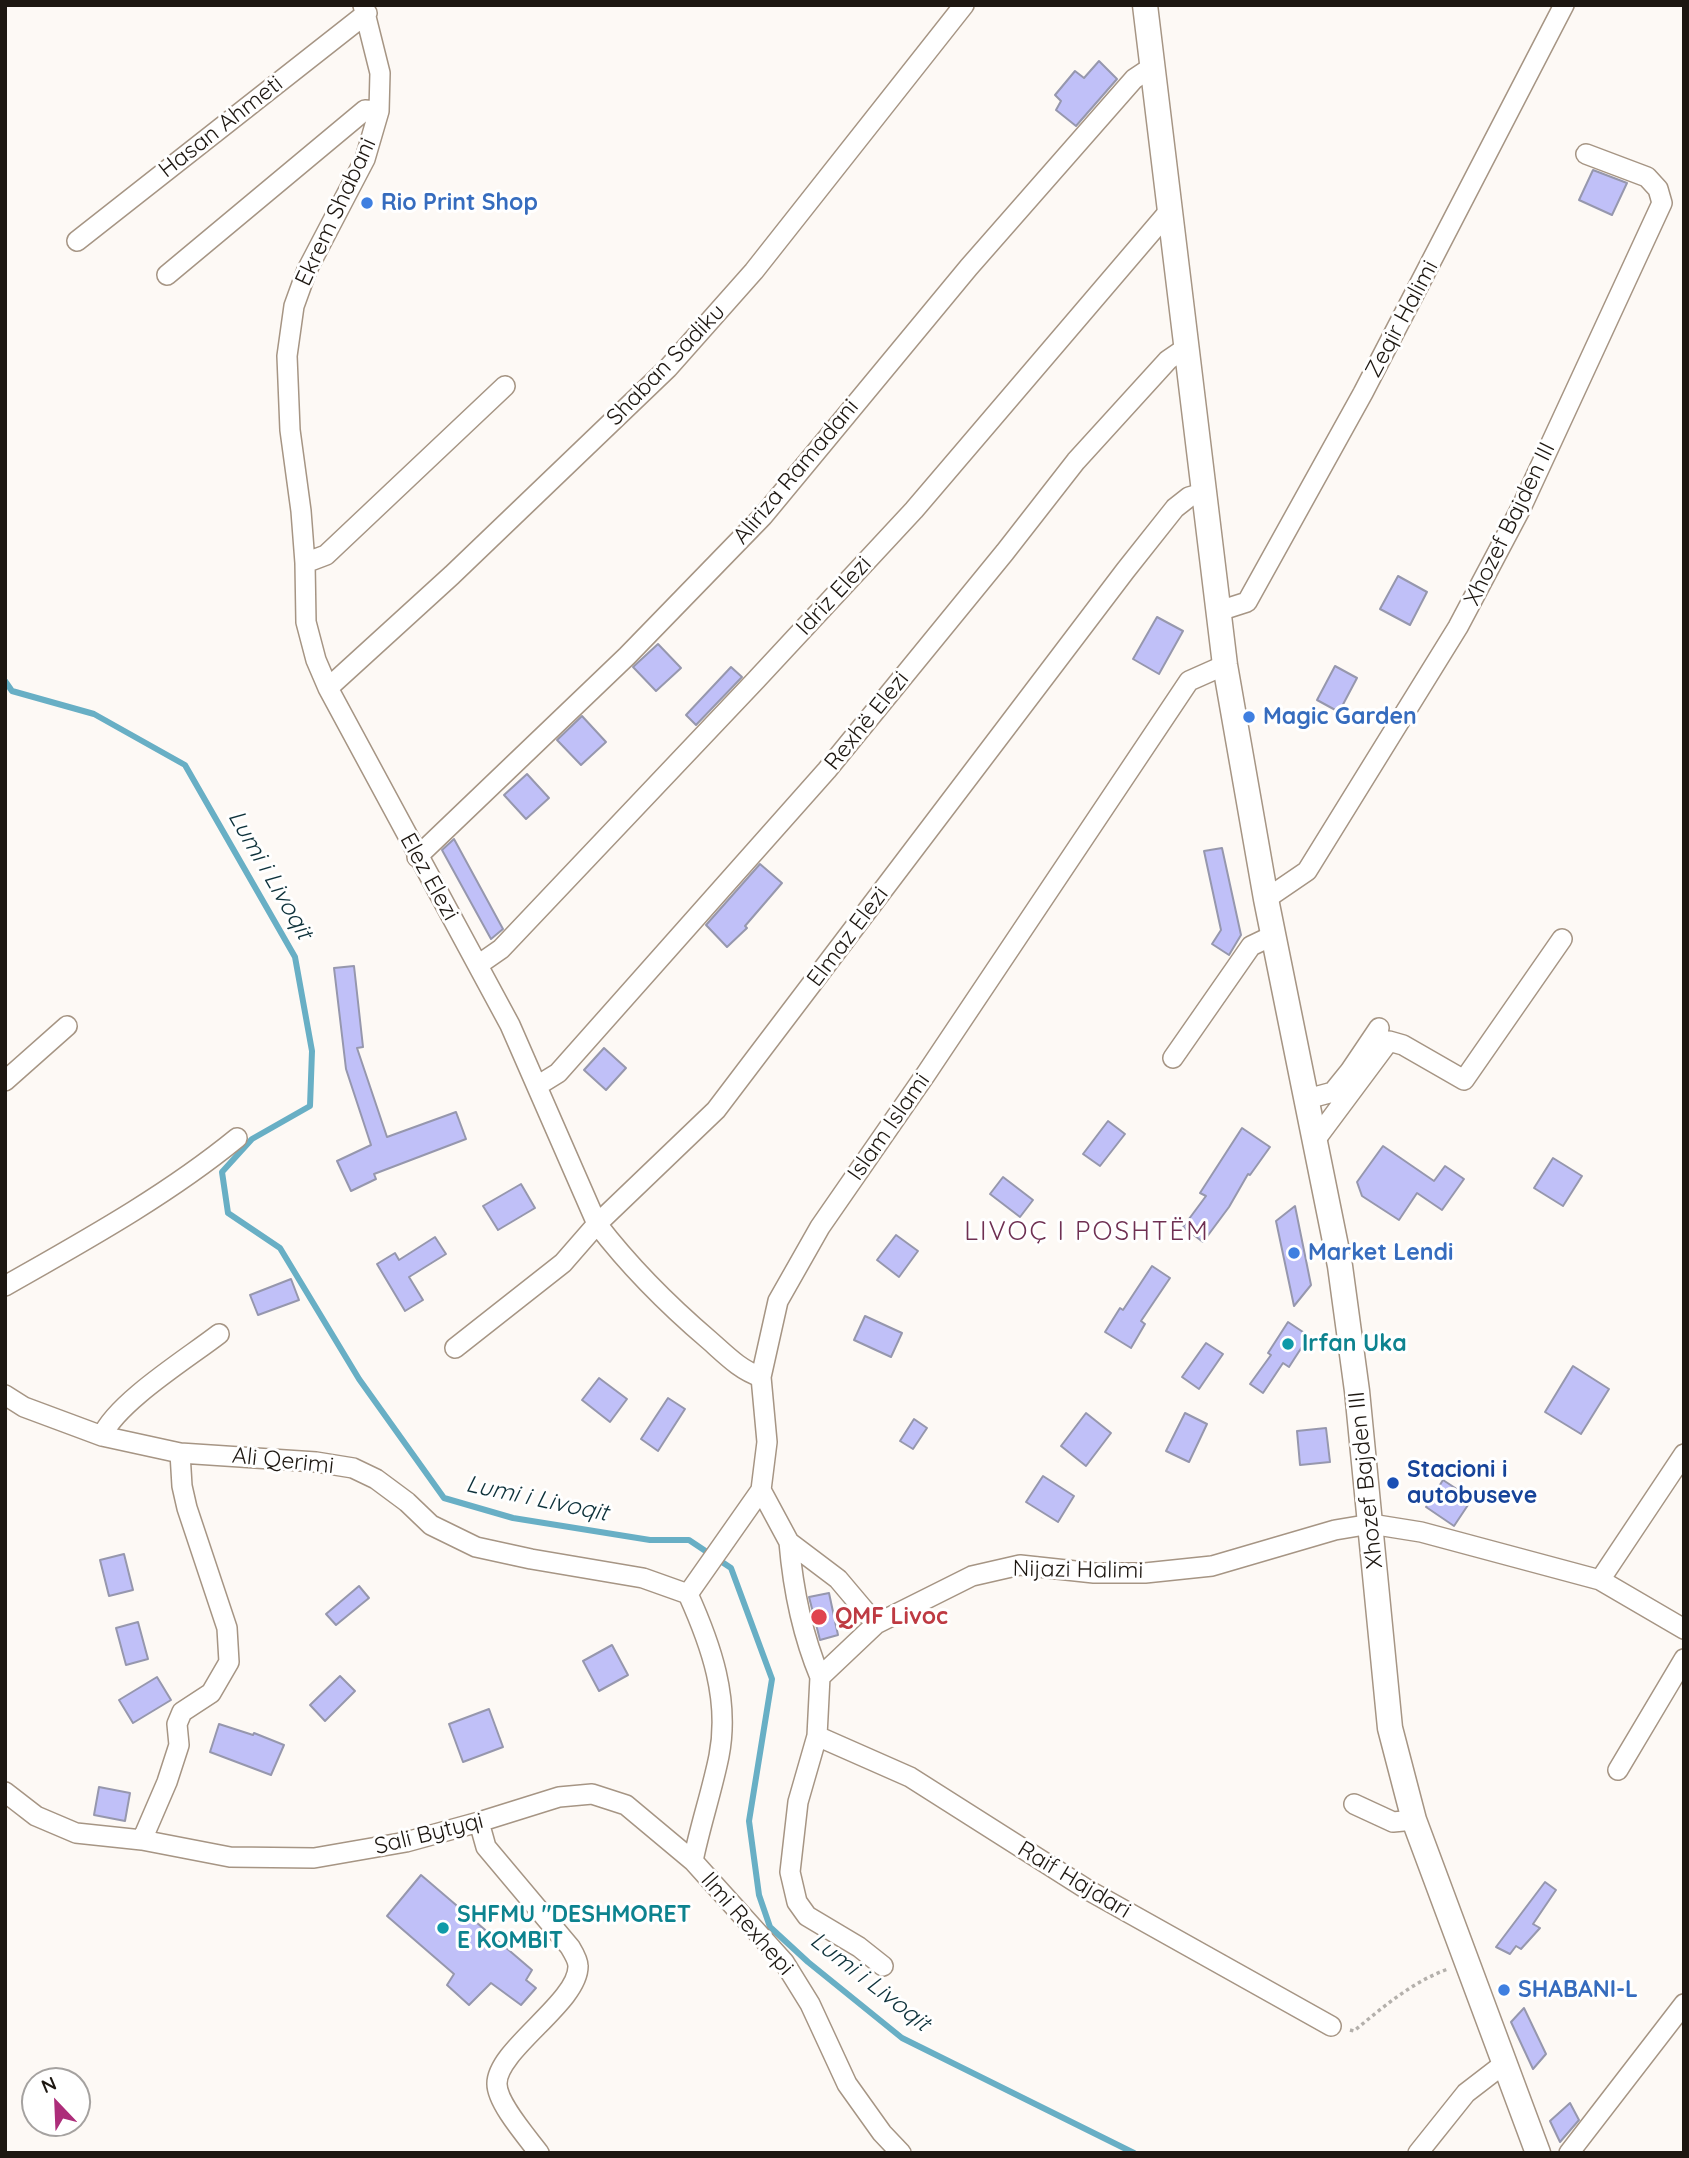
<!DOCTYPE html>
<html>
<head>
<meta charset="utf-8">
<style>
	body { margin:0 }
	#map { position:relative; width:1689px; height:2158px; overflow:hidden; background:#fdf9f5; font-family:Quicksand,sans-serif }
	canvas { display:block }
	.frame { position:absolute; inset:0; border:7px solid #1d1711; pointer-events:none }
	.north { position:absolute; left:21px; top:2067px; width:70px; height:70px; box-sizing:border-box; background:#fff; border:2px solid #a5a2a0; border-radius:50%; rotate:337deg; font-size:19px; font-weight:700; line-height:28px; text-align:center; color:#1d1711 }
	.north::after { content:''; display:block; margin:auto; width:24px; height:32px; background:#ad2d7a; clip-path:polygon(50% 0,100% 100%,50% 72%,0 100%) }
</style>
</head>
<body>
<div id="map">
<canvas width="1689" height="2158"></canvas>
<div class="frame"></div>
<div class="north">N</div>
</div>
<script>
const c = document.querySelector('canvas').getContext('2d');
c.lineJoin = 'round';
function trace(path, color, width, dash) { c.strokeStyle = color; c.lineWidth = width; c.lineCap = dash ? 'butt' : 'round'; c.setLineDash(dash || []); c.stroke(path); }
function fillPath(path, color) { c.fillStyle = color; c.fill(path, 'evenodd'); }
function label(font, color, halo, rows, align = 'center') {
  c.font = font + ' Quicksand,sans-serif'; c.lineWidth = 6; c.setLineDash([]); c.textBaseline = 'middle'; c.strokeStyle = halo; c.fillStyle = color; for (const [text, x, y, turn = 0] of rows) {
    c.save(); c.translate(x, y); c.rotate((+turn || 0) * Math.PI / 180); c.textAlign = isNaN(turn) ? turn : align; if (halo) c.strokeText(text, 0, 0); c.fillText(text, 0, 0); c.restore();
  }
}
trace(new Path2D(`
	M5 681 12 691 94 714 185 765 295 957 312 1051 310 1106 252 1139 222 1172 228 1213 280 1248 359 1379 444 1498 513 1518 650 1540H689L731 1568 772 1679 749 1821 759 1895 770 1927 808 1962 902 2038 1134 2153`), '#68afc5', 6);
const building = new Path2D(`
	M1099 61 1117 79 1076 126 1056 110 1061 101 1055 95 1075 71 1084 78Z
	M1593 170 1627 183 1612 215 1579 200Z
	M1398 576 1427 592 1410 625 1380 609Z
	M1157 617 1183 631 1159 674 1133 659Z
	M658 644 681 668 656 691 633 667Z
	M1335 666 1357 678 1339 712 1317 700Z
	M731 667 742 677 696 725 686 715Z
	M582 716 606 742 581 765 557 740Z
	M527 774 549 798 526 819 504 795Z
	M454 839 503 929 491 939 442 850Z
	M1222 848 1241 935 1229 955 1212 944 1221 930 1204 851Z
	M760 864 782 883 745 926 747 928 727 947 706 925Z
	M354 966 363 1047 357 1048 387 1137 456 1112 466 1139 374 1174 376 1179 351 1191 337 1161 371 1145 346 1069 334 968Z
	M604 1048 626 1068 606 1090 584 1070Z
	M1108 1121 1125 1134 1100 1166 1083 1154Z
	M1242 1128 1270 1147 1250 1175 1248 1174 1229 1207 1203 1242 1183 1227 1206 1196 1200 1193Z
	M1383 1146 1434 1181 1445 1166 1464 1179 1442 1210 1417 1193 1399 1220 1362 1196 1357 1182Z
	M1553 1158 1582 1176 1563 1206 1534 1188Z
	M1003 1177 1033 1200 1020 1217 990 1194Z
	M521 1184 535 1208 498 1230 483 1206Z
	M1295 1206 1311 1285 1294 1306 1276 1221Z
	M896 1235 918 1251 899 1277 877 1260Z
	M435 1237 446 1254 409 1277 423 1300 405 1311 377 1264 395 1253 399 1260Z
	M1152 1266 1170 1278 1141 1321 1145 1324 1131 1348 1105 1332 1120 1308 1123 1310Z
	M291 1279 299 1300 258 1315 250 1295Z
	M865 1316 902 1333 891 1357 854 1340Z
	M1288 1322 1309 1336 1289 1367 1283 1363 1263 1393 1250 1384 1271 1355 1268 1353Z
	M1206 1343 1223 1354 1199 1389 1182 1377Z
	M1573 1366 1609 1389 1581 1434 1545 1412Z
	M599 1378 627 1399 610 1422 582 1400Z
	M668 1398 685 1409 658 1451 641 1439Z
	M1086 1413 1111 1433 1086 1466 1061 1446Z
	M1185 1413 1207 1424 1189 1462 1166 1451Z
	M914 1419 927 1428 913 1449 900 1441Z
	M1326 1428 1330 1462 1300 1465 1297 1431Z
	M1043 1476 1074 1496 1058 1522 1026 1502Z
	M1443 1480 1472 1499 1454 1526 1426 1507Z
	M124 1554 133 1590 109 1596 100 1560Z
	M359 1586 369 1598 336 1625 326 1614Z
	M829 1593 838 1635 820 1640 809 1597Z
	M138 1622 148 1659 126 1665 116 1628Z
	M612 1645 628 1675 599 1691 583 1661Z
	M340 1676 355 1691 325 1721 310 1705Z
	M157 1677 171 1700 133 1723 119 1700Z
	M489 1709 503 1747 463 1762 449 1724Z
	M219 1724 253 1735 254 1733 284 1745 271 1775 210 1752Z
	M99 1787 130 1793 125 1821 94 1815Z
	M421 1875 532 1970 526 1980 536 1988 521 2005 491 1983 469 2005 447 1985 454 1974 387 1916Z
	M1545 1882 1556 1890 1533 1924 1540 1928 1521 1949 1516 1946 1510 1954 1496 1947Z
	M1524 2008 1546 2054 1533 2069 1511 2022Z
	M1570 2103 1579 2120 1560 2142 1550 2121Z`);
fillPath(building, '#c0c0f8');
trace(building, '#9697ad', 2);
const minor = new Path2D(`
	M363 5 380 73 379 111 365 159 307 270 294 306 287 356 290 430 301 511 305 563 306 622 316 660 328 688 510 1025 597 1224C630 1267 668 1305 709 1340 726 1355 740 1370 761 1377
	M77 241 367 13
	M167 275 365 110 379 111
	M305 563 326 555 505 386
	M1219 611 1247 602 1363 393 1564 5
	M328 688 452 575 668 368 754 271 964 5
	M417 857 627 656 763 516 969 267 1134 79 1152 67
	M1266 899 1307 871 1458 627 1521 508 1662 203 1658 189 1647 177 1586 154
	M478 965 501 949 756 680 914 510 1171 209
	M1173 1058 1251 946 1274 935
	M5 1081 67 1026
	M537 1086 558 1073 827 770 1005 552 1076 461 1168 360 1187 347
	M1307 1099 1333 1092 1350 1071 1379 1028
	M1316 1139 1389 1041 1403 1045 1464 1080 1562 939
	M5 1286C84 1241 166 1196 237 1138
	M455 1348 563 1263 597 1224 716 1110 1125 571 1175 508 1189 497 1203 493
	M5 1395 24 1407 102 1436 180 1453 316 1462 353 1468 376 1479 407 1502 431 1525 476 1547 531 1559 643 1578 688 1594
	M102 1436C117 1402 188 1358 219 1334
	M789 1542C793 1589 802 1634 820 1677
	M1600 1580 1684 1454
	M688 1594C711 1645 730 1699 719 1756 712 1791 700 1826 693 1861L784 1962 810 2004 847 2084 882 2133 901 2153
	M688 1594 761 1490
	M876 1624 838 1579 789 1542 761 1490 767 1442 761 1377 778 1301 820 1227 926 1074 1189 681 1225 665
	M817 1736 910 1777 1088 1890 1331 2026
	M1618 1770 1684 1659
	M5 1792 36 1816 76 1833 142 1840 230 1857 314 1858 406 1842 479 1822 559 1797 592 1794 626 1805 693 1861
	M1354 1804 1393 1822 1414 1820
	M479 1822 486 1847 570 1947C573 1952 578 1960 578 1966 579 2002 496 2050 497 2084 497 2103 527 2137 539 2153
	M142 1840 167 1782 179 1745 177 1724 182 1712 211 1693 229 1662 227 1628 187 1508 182 1486 180 1453
	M883 1966 859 1947 807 1916 797 1902 790 1872 798 1802 817 1736 820 1677 876 1624 972 1576 1020 1565 1094 1573H1145L1212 1566 1335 1530 1371 1524 1421 1532 1600 1580 1684 1629
	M1418 2153 1466 2093 1505 2063
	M1569 2153 1684 2004`);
const major = new Path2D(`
	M1145 5 1225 665 1266 899 1340 1266 1357 1391 1390 1728 1414 1820 1538 2153`);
trace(minor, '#a69584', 22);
trace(major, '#a69584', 27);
trace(new Path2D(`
	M1350 2030 1354 2031C1383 2007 1412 1982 1448 1969`), '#b4b0ab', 3.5, [3.5, 3.5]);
trace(minor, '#fff', 19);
trace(major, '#fff', 24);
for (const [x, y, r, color] of [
	[367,203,7,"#3f7fe0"],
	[1249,717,7,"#3f7fe0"],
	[1294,1253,7,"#3f7fe0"],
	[1288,1344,7,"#0f9aa8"],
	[1393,1483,7,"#1a4fb4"],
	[819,1617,9,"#e0444e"],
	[443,1928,7,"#0f9aa8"],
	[1504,1990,7,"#3f7fe0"]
]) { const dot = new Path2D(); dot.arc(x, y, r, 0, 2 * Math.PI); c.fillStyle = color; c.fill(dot); trace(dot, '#fff', 2.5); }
label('23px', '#1d1711', '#fff', [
	["Hasan Ahmeti",221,127,-38],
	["Ekrem Shabani",336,212,-65],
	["Zeqir Halimi",1402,319,-62],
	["Shaban Sadiku",666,365,-46],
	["Aliriza Ramadani",796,472,-50],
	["Xhozef Bajden III",1510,524,-64],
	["Idriz Elezi",834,596,-47],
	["Rexhë Elezi",867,721,-51],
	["Elez Elezi",429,877,61],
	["Elmaz Elezi",848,937,-53],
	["Islam Islami",889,1127,-55],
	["Ali Qerimi",283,1461,6],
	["Xhozef Bajden III",1366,1480,-96],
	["Nijazi Halimi",1078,1570,1],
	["Sali Bytyqi",429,1834,-14],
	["Raif Hajdari",1074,1880,31],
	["Ilmi Rexhepi",747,1924,49]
]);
label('bold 23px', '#366cbe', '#fff', [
	["Rio Print Shop",381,203],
	["Magic Garden",1263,717],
	["Market Lendi",1308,1253],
	["SHABANI-L",1518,1990]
], 'left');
label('bold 23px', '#0d838f', '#fff', [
	["Irfan Uka",1302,1344],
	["SHFMU \"DESHMORET",457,1915],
	["E KOMBIT",457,1941]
], 'left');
label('bold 23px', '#164399', '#fff', [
	["Stacioni i",1407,1470],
	["autobuseve",1407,1496]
], 'left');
label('bold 23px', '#be3a42', '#fff', [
	["QMF Livoc",835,1617]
], 'left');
label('italic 24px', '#0d313a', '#fff', [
	["Lumi i Livoqit",270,875,60],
	["Lumi i Livoqit",537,1499,12],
	["Lumi i Livoqit",870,1982,38]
]);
c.letterSpacing = '2px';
label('26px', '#6f3052', '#fff', [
	["LIVOÇ I POSHTËM",1087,1232]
]);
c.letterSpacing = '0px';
</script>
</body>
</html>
